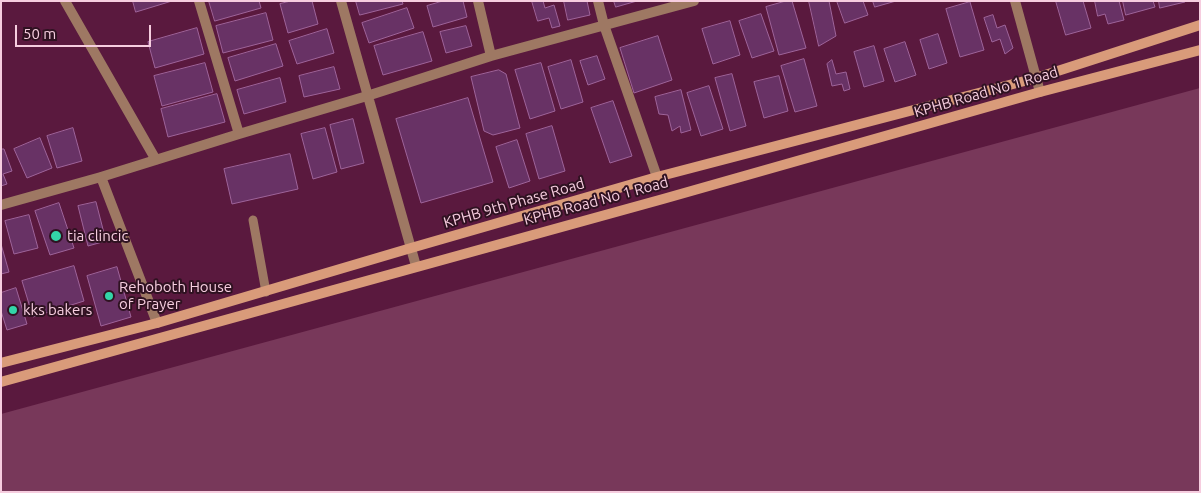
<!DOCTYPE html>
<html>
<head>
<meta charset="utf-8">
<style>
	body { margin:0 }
	#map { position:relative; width:1201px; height:493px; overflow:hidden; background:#5a193e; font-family:Ubuntu,sans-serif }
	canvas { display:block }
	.frame { position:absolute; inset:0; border:2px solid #f6cddf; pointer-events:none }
	.scale { position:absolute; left:15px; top:25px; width:136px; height:22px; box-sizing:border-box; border:2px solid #f6cddf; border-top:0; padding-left:6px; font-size:15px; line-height:18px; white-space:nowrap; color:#f6cddf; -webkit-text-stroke:4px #2f1221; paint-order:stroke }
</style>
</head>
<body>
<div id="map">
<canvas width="1201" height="493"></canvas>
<div class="frame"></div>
<div class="scale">50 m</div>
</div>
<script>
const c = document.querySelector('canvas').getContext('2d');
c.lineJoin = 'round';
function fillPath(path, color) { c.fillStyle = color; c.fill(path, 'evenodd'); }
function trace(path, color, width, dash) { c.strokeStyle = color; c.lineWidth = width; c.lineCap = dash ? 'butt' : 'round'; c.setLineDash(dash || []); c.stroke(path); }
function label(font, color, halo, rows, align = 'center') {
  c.font = font + ' Ubuntu,sans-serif'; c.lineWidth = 4; c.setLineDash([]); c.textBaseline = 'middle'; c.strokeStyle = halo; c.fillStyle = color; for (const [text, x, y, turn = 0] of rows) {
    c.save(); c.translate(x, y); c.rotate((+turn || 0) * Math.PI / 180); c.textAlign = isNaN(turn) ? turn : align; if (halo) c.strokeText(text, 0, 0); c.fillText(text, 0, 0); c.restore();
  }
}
fillPath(new Path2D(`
	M1200 88V492H1V414Z`), '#78385a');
const building = new Path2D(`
	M133 1H172L136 12Z
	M209 1H259L261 8 215 21Z
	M291 1H312L318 24 288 33 280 4Z
	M356 1H402L403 4 360 15Z
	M443 1H463L467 17 433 27 427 6Z
	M532 1H543L545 8 554 5 560 26 552 28 549 18 538 21Z
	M564 1H587L590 15 568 20Z
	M614 1H637L616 7Z
	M786 1H792L806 48 779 55 766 7Z
	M809 1H829L836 36 819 46Z
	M837 1H863L868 15 845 23Z
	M873 1H896L875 7Z
	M1056 1H1083L1091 28 1066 35Z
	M1095 1H1119L1124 20 1108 24 1105 14 1098 16Z
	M1123 1H1153L1155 7 1126 15Z
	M1159 1H1185V2L1160 8Z
	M970 2 984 50 960 57 946 9Z
	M407 8 414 28 369 43 362 23Z
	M266 13 273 40 223 53 216 26Z
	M761 14 774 51 752 58 739 21Z
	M993 15 997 28 1005 25 1013 48 1005 54 1000 39 992 42 984 18Z
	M730 21 740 55 713 64 702 29Z
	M466 26 472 46 446 53 440 32Z
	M197 28 204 54 155 68 148 42Z
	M327 29 334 53 297 64 289 41Z
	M423 32 432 61 383 75 374 46Z
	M938 34 947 63 929 69 920 40Z
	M658 36 672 80 634 93 620 48Z
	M905 42 916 75 895 82 884 49Z
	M276 44 283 66 235 81 228 58Z
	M874 46 884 81 864 87 854 52Z
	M597 56 605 79 588 85 580 61Z
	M804 59 817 106 795 112 781 66Z
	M571 60 583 102 561 109 548 67Z
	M832 60 836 74 846 72 850 89 844 91 842 84 832 86 827 64Z
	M205 63 213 92 162 106 154 76Z
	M541 63 555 111 530 119 515 70Z
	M334 67 340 89 304 97 299 76Z
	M499 70 506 74 520 128 493 135 484 131 471 77Z
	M732 74 746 126 730 131 715 78Z
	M779 76 788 111 764 118 754 82Z
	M280 78 286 102 244 114 237 90Z
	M709 86 723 129 701 136 687 93Z
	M681 90 691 130 681 133 680 126 672 131 668 115 659 114 655 97Z
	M217 94 225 122 168 137 161 109Z
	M468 98 493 182 421 203 396 119Z
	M613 101 632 156 610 163 591 108Z
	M353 119 364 163 341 169 330 125Z
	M552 126 565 171 539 179 526 134Z
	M73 128 82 161 57 168 47 136Z
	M325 128 337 172 313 179 301 134Z
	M40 138 52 168 27 178 14 149Z
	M517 140 530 181 509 188 496 147Z
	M1 149H4L12 171 3 174 7 184 1 186Z
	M290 154 298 189 232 204 224 169Z
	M96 202 106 241 88 246 78 206Z
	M59 203 74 248 50 255 35 211Z
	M29 215 38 248 14 254 5 221Z
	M1 244 9 272 1 274Z
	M74 266 84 301 33 317 22 281Z
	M117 267 131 317 101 326 87 276Z
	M16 288 27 324 7 330 1 311V293Z`);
fillPath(building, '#683265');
trace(building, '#9e649a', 1);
trace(new Path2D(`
	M253 220 266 292`), '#9e7863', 9);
trace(new Path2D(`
	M65 1 156 160
	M199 1 239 134
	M341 1 416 266
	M478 1 491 56
	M598 1 604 25 657 177
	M1015 1 1040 92
	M101 177 157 323
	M1 205 101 177 239 134 367 96 491 56 694 1`), '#9e7863', 10);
trace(new Path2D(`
	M1 363 157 323 411 248 657 177 1036 78 1200 25
	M1 382 663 199 1040 92 1200 50`), '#d99b7a', 10);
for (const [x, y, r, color] of [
	[56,236,6,"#33d4a8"],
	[109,296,5,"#33d4a8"],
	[13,310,5,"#33d4a8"]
]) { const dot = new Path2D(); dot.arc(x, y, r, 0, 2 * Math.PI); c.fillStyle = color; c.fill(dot); trace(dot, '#2f1221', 2); }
label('15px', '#f6cddf', '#2f1221', [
	["KPHB Road No 1 Road",986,92,-16],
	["KPHB Road No 1 Road",596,201,-15],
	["KPHB 9th Phase Road",514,203,-16]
]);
label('15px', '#f6cddf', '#2f1221', [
	["tia clincic",67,236],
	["Rehoboth House",119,287],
	["of Prayer",119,304],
	["kks bakers",23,310]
], 'left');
</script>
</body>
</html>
